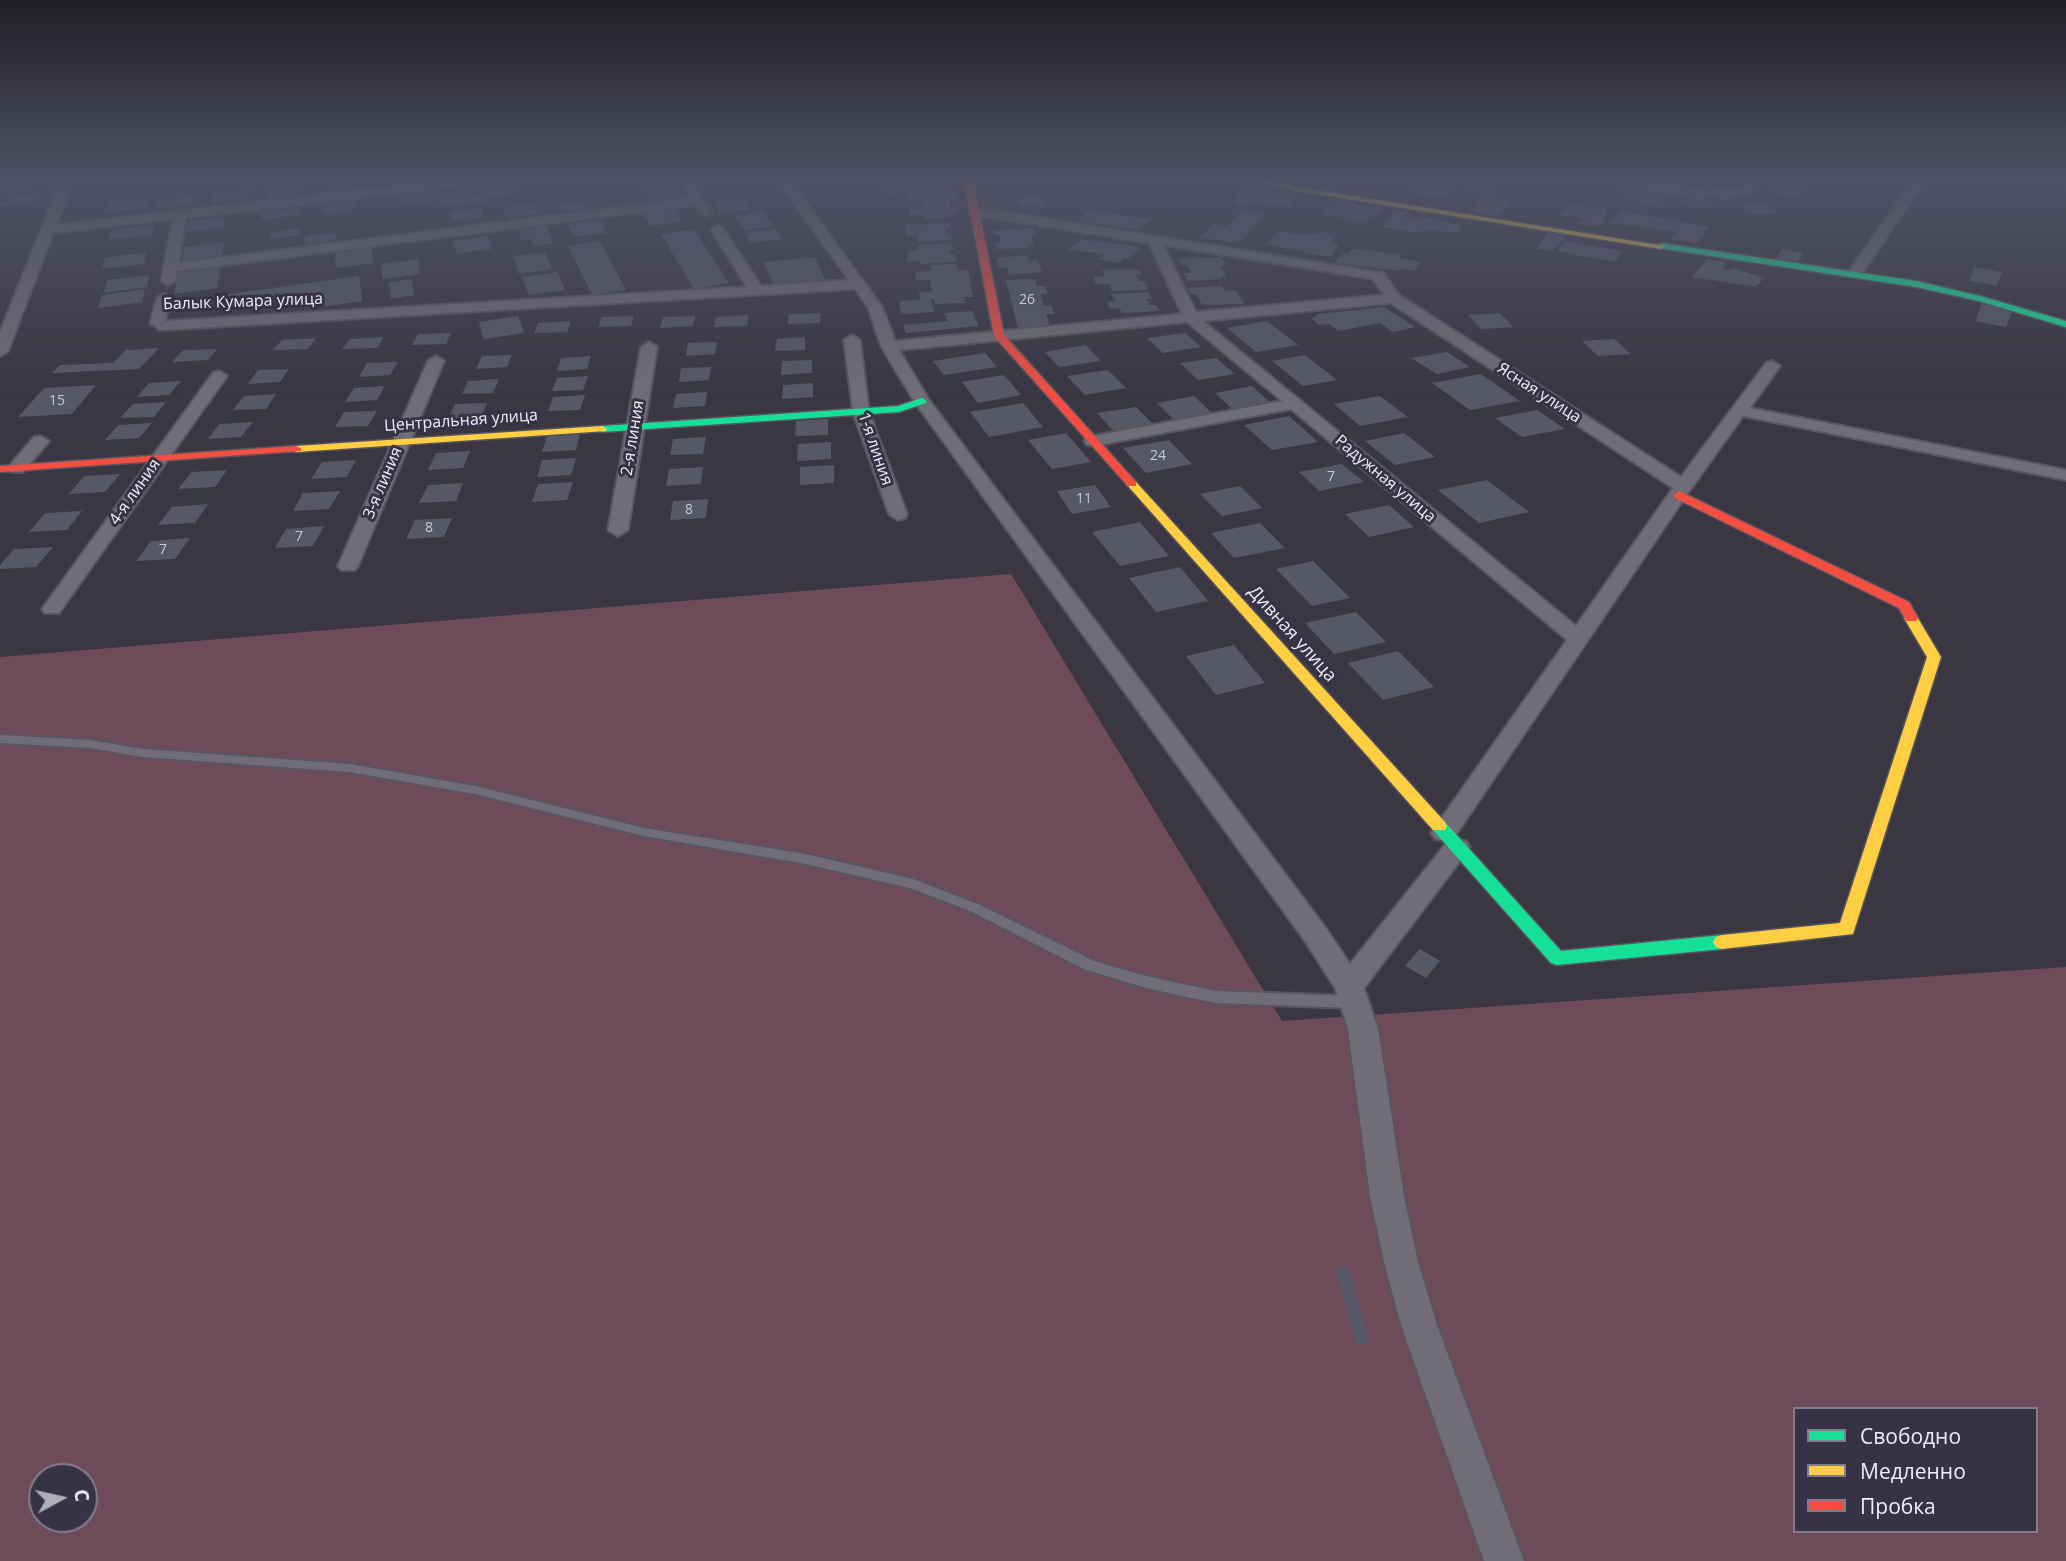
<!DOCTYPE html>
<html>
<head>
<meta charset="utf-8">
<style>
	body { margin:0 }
	#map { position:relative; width:2066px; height:1561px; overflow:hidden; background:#3a3642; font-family:"Open Sans",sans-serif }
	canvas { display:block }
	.legend { position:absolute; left:1793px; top:1407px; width:245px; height:126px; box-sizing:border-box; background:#383246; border:2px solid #827d8e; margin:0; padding:9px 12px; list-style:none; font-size:21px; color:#f0edfa }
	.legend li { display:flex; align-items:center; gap:14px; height:35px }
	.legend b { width:35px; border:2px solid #827d8e }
	.north { position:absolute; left:28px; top:1463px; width:70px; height:70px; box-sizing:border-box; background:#383246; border:2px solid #827d8e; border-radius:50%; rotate:82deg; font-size:19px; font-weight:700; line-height:28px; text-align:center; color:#f0edfa }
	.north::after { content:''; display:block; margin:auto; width:24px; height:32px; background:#b0adba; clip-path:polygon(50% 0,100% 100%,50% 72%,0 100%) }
</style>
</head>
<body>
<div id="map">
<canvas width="2066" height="1561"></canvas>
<ul class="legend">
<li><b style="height:9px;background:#16e098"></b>Свободно</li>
<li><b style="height:9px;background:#ffcf43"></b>Медленно</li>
<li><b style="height:9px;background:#f24e42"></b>Пробка</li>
</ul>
<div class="north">С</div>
</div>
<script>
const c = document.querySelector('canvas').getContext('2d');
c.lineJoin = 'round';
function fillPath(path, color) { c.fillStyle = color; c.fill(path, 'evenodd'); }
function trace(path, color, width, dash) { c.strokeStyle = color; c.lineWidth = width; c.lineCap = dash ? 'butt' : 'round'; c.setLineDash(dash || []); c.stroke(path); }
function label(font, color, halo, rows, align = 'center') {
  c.font = font + ' "Open Sans",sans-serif'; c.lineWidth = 6; c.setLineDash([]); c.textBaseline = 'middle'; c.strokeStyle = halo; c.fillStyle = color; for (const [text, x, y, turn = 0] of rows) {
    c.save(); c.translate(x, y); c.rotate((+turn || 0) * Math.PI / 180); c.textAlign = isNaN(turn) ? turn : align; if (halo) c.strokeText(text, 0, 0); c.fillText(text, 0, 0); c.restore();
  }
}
fillPath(new Path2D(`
	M1011 574 1282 1021 2066 967V1561H0V657ZM1795 1409H2036V1531H1795ZM42 1477H84V1519H42Z`), '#6e4b58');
fillPath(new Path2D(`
	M314 178H346L340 182 309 181Z
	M358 178H391L384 183 353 182Z
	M905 178H939L944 180 945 185 916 186V182H905Z
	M1292 178H1327L1321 182 1309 180 1303 185 1287 182Z
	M1467 178H1481L1495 184 1472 188 1454 180Z
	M1587 178H1629L1622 183 1607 185Z
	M1686 178H1727L1737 183 1703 186Z
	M34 181 29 188 0 190V184Z
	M304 183V194L268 198 269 187Z
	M515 183 519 193 491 197 488 187Z
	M1778 183 1806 188 1799 198 1770 193Z
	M911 184 913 193 886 194 885 185Z
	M1417 184 1454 190 1443 199 1406 192Z
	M1244 185 1260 186 1258 191 1296 195 1291 207 1251 203 1250 206 1233 205Z
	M674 187 680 197 650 200 644 191Z
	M921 188H946L947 193H956L957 199 949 200 951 208H956L957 213 948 214 949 218 924 219 923 215 910 216 909 210 924 209 923 200H908L907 194H921Z
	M251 190 250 199 212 204 213 195Z
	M466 190 468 198 485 196 487 202 441 207 438 194Z
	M1619 191 1661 194 1667 207 1640 206 1638 199 1621 198Z
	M433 192 436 201 404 204 402 195Z
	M39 194 32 201 8 203 14 195Z
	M195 195 193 205 155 209 157 201Z
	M1043 196 1047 206 1019 207 1016 198Z
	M1484 196 1512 201 1498 216 1470 212Z
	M150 197 147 207 106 212 110 201Z
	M1704 197 1719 207 1693 208 1679 198Z
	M741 198 750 210 721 213 713 202Z
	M1342 199 1358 202 1356 204 1385 207 1363 223 1331 215H1320Z
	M353 201 354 210 324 214V205Z
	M582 201 586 209 562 211 559 204Z
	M1763 203 1779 213 1753 214 1737 205Z
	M533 204 537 214 507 218 503 208Z
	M1573 205 1607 210 1601 227 1580 224 1585 218 1558 215Z
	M300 208V215L262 220V212Z
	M480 208 483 217 452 221 450 211Z
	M674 209 682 222 650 226 642 213Z
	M1395 209 1410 212 1405 218 1414 219 1421 216 1462 226 1457 233 1430 230 1416 233 1383 227Z
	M1089 211 1152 219 1140 230 1077 221Z
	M1241 211 1265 214 1239 243 1200 238 1213 224 1227 226Z
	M1622 211 1709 227 1696 243 1671 239 1677 232 1610 223Z
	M764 212 774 226 744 230 734 216Z
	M224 217 223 227 186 232 188 221Z
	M601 220 607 233 573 237 567 224Z
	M950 223 951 228H946L947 233H951L952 240 918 242 917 235 906 236 905 225Z
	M154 224 153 235 109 240 111 230Z
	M546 225 553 243 534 246 531 239 521 240 518 229Z
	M300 228V235L270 239V232Z
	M1034 228 1036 235H1032L1034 245H1029V248L996 249 995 243 1001 242 1000 235H994L993 230Z
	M694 229 729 283 694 289 661 234Z
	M776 229 784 239 751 243 744 233Z
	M1280 231 1303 235 1324 232 1332 235 1334 238 1332 240 1339 245 1331 256H1323L1266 244Z
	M1548 232 1565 235 1553 251 1536 249Z
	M336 233V240L305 244V236Z
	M488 236 492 249 457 254 453 240Z
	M1081 239 1122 245 1141 247 1128 259 1124 258 1119 263 1099 259 1104 254 1068 250Z
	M600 241 626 290 592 295 568 246Z
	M1566 241 1623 251 1614 262 1556 251Z
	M224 242 223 258 182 263 184 247Z
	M952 243 953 249 949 250 951 255 955 254 957 262 920 264V261L906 262 908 251H919L917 245Z
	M372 248 373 263 336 268 335 253Z
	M1352 249 1402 254 1398 258 1421 262 1415 271 1402 269 1400 271 1334 263 1342 254 1347 255Z
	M1782 249 1803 253 1797 263 1776 259Z
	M146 252 144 264 102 269 105 258Z
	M545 252 552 269 519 274 513 256Z
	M1027 255 1029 261 1038 260 1042 273 1009 274 1007 268H999L997 258Z
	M815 257 825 280 773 286 764 262Z
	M1221 257 1227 265H1220L1226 276H1221L1223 279 1188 281 1183 273H1192L1187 265H1181L1178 259Z
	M418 259 420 274 383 279 381 264Z
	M1707 259 1726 262 1723 269 1729 270 1734 268 1764 278 1756 287 1692 277Z
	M957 264 958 271 968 270 973 297H964L966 303 935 304 934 299H931L934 312 901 314 899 301 920 300 919 292 932 291 930 280H916L915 272 931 271 929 265Z
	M221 267 217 288 174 294 179 272Z
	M1974 267 2002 272 1997 286 1969 281Z
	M1139 269 1142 275H1136L1139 281H1144L1148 290 1112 291 1109 284H1096L1093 277 1105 276 1102 270Z
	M557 272 565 290 529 295 522 277Z
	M149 275 147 287 104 293 107 280Z
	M359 276 362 301 320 307 319 295 221 308 223 295Z
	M412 279 414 295 391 299 389 282Z
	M1035 279 1037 286H1045L1048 293 1040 294 1044 306H1052L1054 314H1046L1052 331 1019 333 1006 280Z
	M1222 286 1224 291 1236 290 1244 304 1202 305 1196 294H1191L1188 288Z
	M145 289 142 302 98 308 102 295Z
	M1148 292 1153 299H1147L1150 305H1156L1160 311 1122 313 1119 308 1110 309 1107 302 1115 301 1111 294Z
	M1982 304 2013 310 2006 327 1975 321Z
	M1384 307 1415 327 1393 332 1380 323 1338 331 1329 324 1319 325 1311 318 1318 316 1317 314Z
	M972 311 979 326 906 333 903 325 948 321 944 313Z
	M821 313 820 323 788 324 789 314Z
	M1500 313 1513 327 1481 329 1468 315Z
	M748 315 747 326 714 327 716 317Z
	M518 316 524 333 483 339 479 322Z
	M634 316 631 326 598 327 602 317Z
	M695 316 693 326 660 328 663 317Z
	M571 321 567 332 534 333 538 323Z
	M1267 321 1298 345 1256 352 1227 328Z
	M451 333 446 344 412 345 418 334Z
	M1185 333 1201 347 1163 353 1147 338Z
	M384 337 377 348 342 349 350 339Z
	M805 337V350L775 351 777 339Z
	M316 338 308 349 273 350 282 340Z
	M1614 339 1631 354 1598 356 1582 341Z
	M717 342 715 354 686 356 688 343Z
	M1086 345 1101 361 1059 367 1045 352Z
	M159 348 139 369 52 373 60 365 113 363 126 350Z
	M217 349 208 360 172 362 183 350Z
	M1447 352 1470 367 1437 374 1411 358Z
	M985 353 997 367 944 375 933 361Z
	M512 355 507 367 476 369 482 356Z
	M1305 355 1337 380 1303 386 1272 361Z
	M591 356 587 369 557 371 561 358Z
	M1216 358 1235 374 1198 380 1180 363Z
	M812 360V373L781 375 782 361Z
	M398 362 390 375 359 377 367 363Z
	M711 367 709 380 679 382 681 368Z
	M289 369 280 382 248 384 258 370Z
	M1108 370 1126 388 1085 395 1067 376Z
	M1481 374 1520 401 1470 410 1432 383Z
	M1004 375 1021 395 978 403 962 382Z
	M588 376 583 390 552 391 557 378Z
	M499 379 493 393 462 394 468 381Z
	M181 381 169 395 137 397 149 383Z
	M813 383V397L782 399 783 385Z
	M96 385 72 414 18 417 44 388Z
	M385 386 377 400 345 402 354 388Z
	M1252 386 1271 403 1233 410 1215 393Z
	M707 392 705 406 673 408 676 394Z
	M276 394 266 409 233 410 244 396Z
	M585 395 580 410 548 411 553 397Z
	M1194 396 1213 414 1174 420 1157 403Z
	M1380 396 1408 417 1360 426 1334 404Z
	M166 402 154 417 120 418 133 404Z
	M487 403 481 417 448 419 455 404Z
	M1023 403 1043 427 989 437 970 412Z
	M1136 407 1154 425 1114 432 1097 413Z
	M1537 410 1565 429 1522 437 1495 418Z
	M377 411 368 426 335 427 344 412Z
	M1289 416 1318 442 1272 450 1244 425Z
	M828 419V435L795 436 796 421Z
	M253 422 241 437 208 439 219 424Z
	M152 423 139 438 105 440 118 425Z
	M1066 433 1091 462 1052 469 1028 440Z
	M1404 433 1435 457 1395 465 1365 441Z
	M580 434 576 450 542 452 547 436Z
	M706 437 703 454 670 455 673 439Z
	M1169 440 1192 464 1146 473 1123 448Z
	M831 442V459L797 461 798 444Z
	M470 451 463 468 428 470 436 453Z
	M576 458 571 475 537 477 542 460Z
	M356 460 347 477 311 479 322 462Z
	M1342 464 1364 482 1319 491 1299 472Z
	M834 465V483L800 485V467Z
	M703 467 701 484 666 486 669 469Z
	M227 470 215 487 178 489 192 472Z
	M120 474 105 492 69 494 84 476Z
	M1487 480 1529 512 1479 523 1438 490Z
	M573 482 567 500 532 502 538 484Z
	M463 483 456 501 419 503 428 485Z
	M1095 485 1111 507 1072 514 1057 491Z
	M1240 486 1262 508 1222 516 1200 494Z
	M340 491 329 509 293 511 303 493Z
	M708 499 706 518 670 520 673 501Z
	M208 504 195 523 158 525 172 507Z
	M1389 505 1414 527 1369 537 1345 514Z
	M82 511 67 530 29 532 45 513Z
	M452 518 444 537 406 539 415 520Z
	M1140 522 1169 556 1120 566 1092 532Z
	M1260 523 1285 548 1234 558 1211 533Z
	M324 526 313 546 275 548 286 529Z
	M190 538 175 559 136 561 151 541Z
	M53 547 36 567 0 569V565L14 549Z
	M1313 561 1350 598 1312 606 1276 569Z
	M1180 567 1208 601 1156 612 1129 578Z
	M1356 612 1386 642 1334 654 1305 623Z
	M1234 645 1265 683 1216 695 1186 656Z
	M1398 651 1434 687 1383 700 1348 663Z
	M1420 949 1440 961 1426 978 1405 966Z
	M1348 1267 1370 1343 1357 1345 1335 1268Z`), '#565867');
const lane = new Path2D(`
	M0 735 90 740 143 749 350 764 475 786 644 828 806 854 913 879 980 905 1094 961 1146 976 1215 991 1354 996 1359 998 1361 1002 1359 1006 1354 1008 1215 1003 1146 988 1084 969 970 911 910 888 806 864 644 836 475 794 350 772 143 757 90 748 0 743Z`);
const street = new Path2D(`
	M62 178H74L56 225 465 178H501L495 182 186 218 178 263 691 198 677 178H689L712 212 706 216 702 215 695 205 177 271 175 281 168 285 161 281 173 219 53 233 8 351 0 356V332Z
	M776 178H788L882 307 895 341 1182 314 1149 243 986 217 975 218 969 214 986 209 1383 273 1399 295 1681 477 1766 363 1772 361 1780 366 1750 408 2066 470V480L1743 416 1690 490 1453 839 1466 841 1470 847 1466 853 1364 988 1378 1029 1404 1196 1418 1262 1437 1325 1524 1561H1484L1401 1325 1384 1262 1370 1196 1348 1029 1335 988 1305 941 914 401 881 346 868 307 855 289 160 330 150 323 157 298 164 294 171 298 165 321 747 287 711 230 717 226 722 227 761 286 849 280ZM1163 245 1373 279 1384 295 1196 312ZM1391 303 1673 488 1576 626 1203 321ZM1187 322 1282 401 1093 436 1087 437 1084 441 1087 445 1093 446 1291 409 1567 640 1431 833 1435 839 1448 841 1350 964 1325 927 929 400 899 350Z
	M1636 178H1648L1650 184 1729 190 1740 189 1751 178H1763L1748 195 1729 198 1645 191 1641 190Z
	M1915 178H1927L1860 276H1850L1848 273Z
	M852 335 860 340 869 412 907 514 905 518 898 520 889 514 853 412 844 340Z
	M649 342 657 347 628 530 618 536 608 530 641 347Z
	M436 356 444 361 358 566 355 570H341L338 566 428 361Z
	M219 371 227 376 59 613H45L42 609 45 605 213 373Z
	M40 436 49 441 46 445 23 472H11L8 468 11 464 34 437Z`);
const fast = new Path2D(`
	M1661 243 1916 281 1980 296 2066 321V327L1975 300 1916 287 1658 248 1657 246Z
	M922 398 927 401 926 403 899 412 602 432 597 429 602 426 898 406Z
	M1439 820 1445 822 1561 951 1722 935 1728 937 1731 942 1728 947 1722 949 1557 965 1551 963 1433 830 1431 826 1433 822Z`);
const slow = new Path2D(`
	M1242 178H1256L1296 187 1665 246 1661 249 1296 191Z
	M602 426 607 429 606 431 296 452 290 449 296 446Z
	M1132 480 1136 482 1445 822 1447 826 1445 830H1433L1128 486 1126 484Z
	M1911 614 1916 615 1941 657 1853 934 1722 949 1716 947 1713 942 1716 937 1722 935 1840 923 1927 657 1904 618Z`);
const jam = new Path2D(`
	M964 178H972L1004 335 1136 482V486H1128L994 336Z
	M296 446 302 449 300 451 0 472V466Z
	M1679 491 1909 602 1918 618 1916 621H1906L1899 608 1675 498 1673 495Z`);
trace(lane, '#58555f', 4);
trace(street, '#58555f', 4);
trace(fast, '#58555f', 3);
trace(slow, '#58555f', 3);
trace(jam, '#58555f', 3);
trace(new Path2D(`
	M0 204 37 203`), '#76747e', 2.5, [2, 2.5]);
fillPath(lane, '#716d78');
fillPath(street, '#716d78');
fillPath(fast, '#16e098');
fillPath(slow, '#ffcf43');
fillPath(jam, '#f24e42');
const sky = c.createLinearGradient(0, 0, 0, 396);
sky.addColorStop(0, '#201e24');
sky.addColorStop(0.45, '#4f5265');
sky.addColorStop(1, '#4f526500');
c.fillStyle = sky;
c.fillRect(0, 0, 2066, 396);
label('14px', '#cac8d5', null, [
	["26",1027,300],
	["15",57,401],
	["24",1158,456],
	["7",1331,477],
	["11",1084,499],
	["8",689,510],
	["8",429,528],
	["7",299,537],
	["7",163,550]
]);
label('16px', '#f0edfa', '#383246', [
	["Балык Кумара улица",243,302,-2],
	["Ясная улица",1539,393,33],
	["Центральная улица",461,421,-4],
	["2-я линия",633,438,-81],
	["1-я линия",875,449,71],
	["Радужная улица",1385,479,40],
	["3-я линия",383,483,-67],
	["4-я линия",135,492,-55]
]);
label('18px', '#f0edfa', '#383246', [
	["Дивная улица",1292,634,48]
]);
</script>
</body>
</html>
